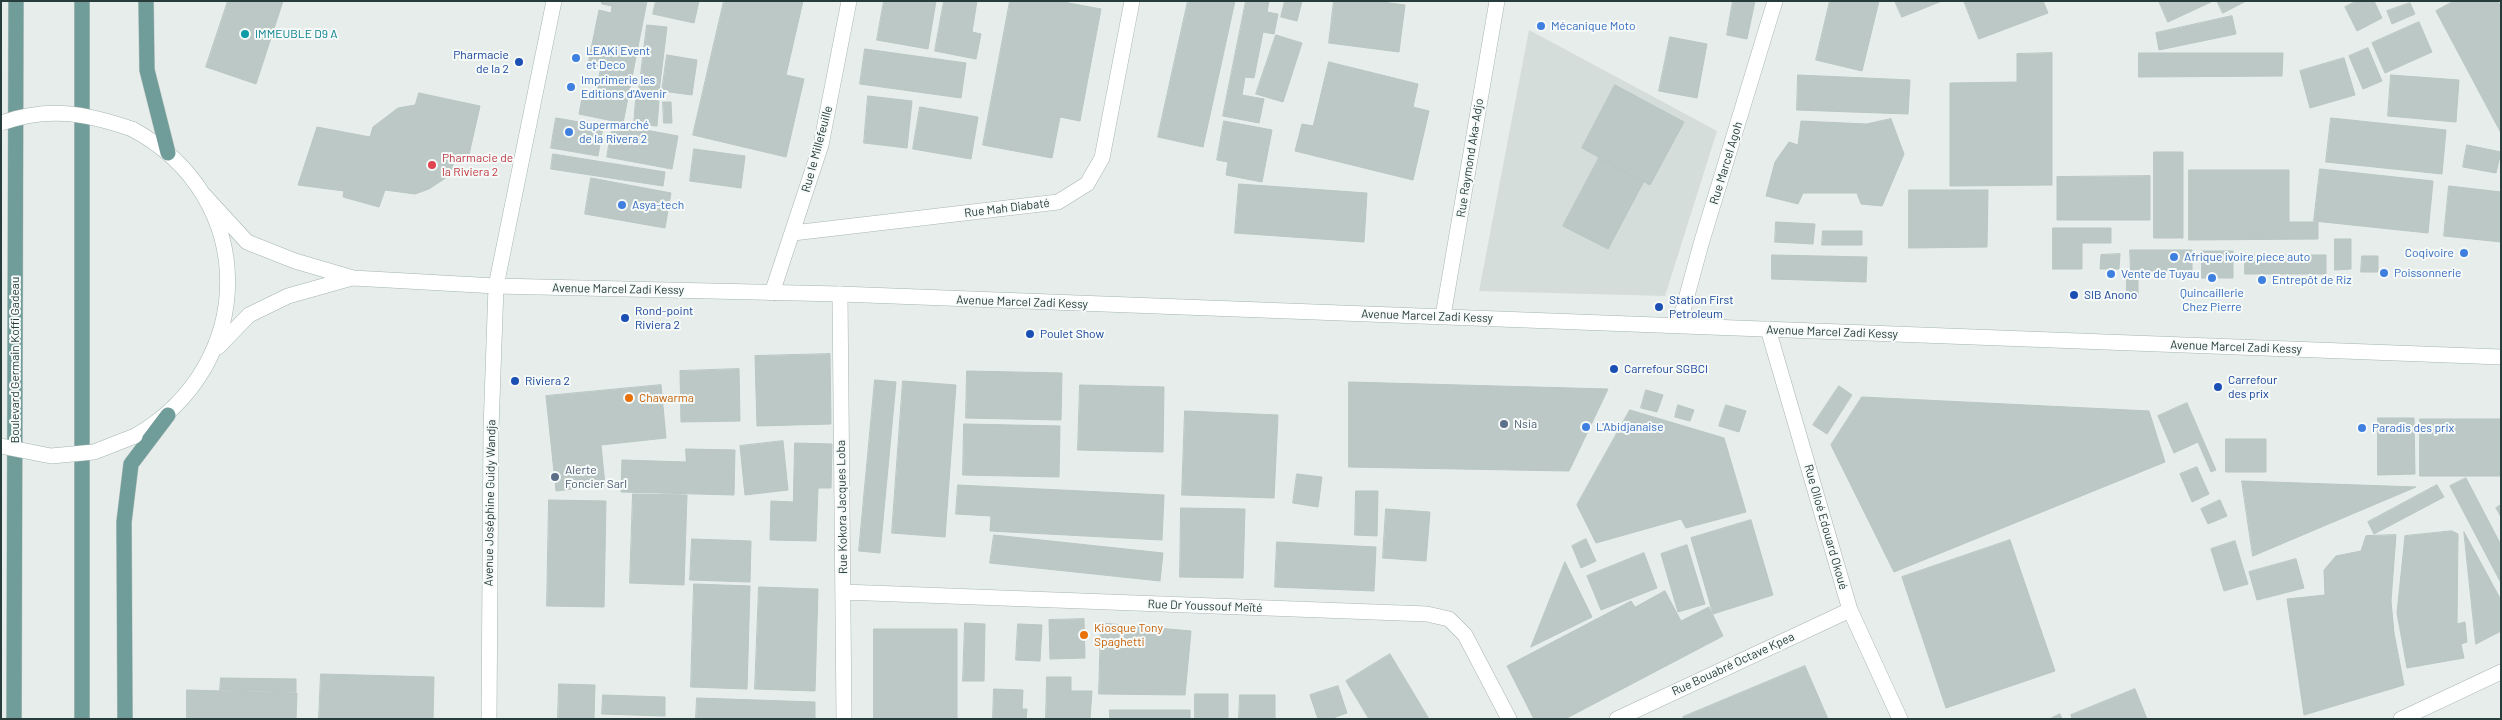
<!DOCTYPE html>
<html>
<head>
<meta charset="utf-8">
<style>
	body { margin:0 }
	#map { position:relative; width:2502px; height:720px; overflow:hidden; background:#e6edeb; font-family:Barlow,sans-serif }
	canvas { display:block }
	.frame { position:absolute; inset:0; border:2px solid #273d3b; pointer-events:none }
</style>
</head>
<body>
<div id="map">
<canvas width="2502" height="720"></canvas>
<div class="frame"></div>
</div>
<script>
const c = document.querySelector('canvas').getContext('2d');
c.lineJoin = 'round';
function fillPath(path, color) { c.fillStyle = color; c.fill(path, 'evenodd'); }
function trace(path, color, width, dash) { c.strokeStyle = color; c.lineWidth = width; c.lineCap = dash ? 'butt' : 'round'; c.setLineDash(dash || []); c.stroke(path); }
function label(font, color, halo, rows, align = 'center') {
  c.font = font + ' Barlow,sans-serif'; c.lineWidth = 4; c.setLineDash([]); c.textBaseline = 'middle'; c.strokeStyle = halo; c.fillStyle = color; for (const [text, x, y, turn = 0] of rows) {
    c.save(); c.translate(x, y); c.rotate((+turn || 0) * Math.PI / 180); c.textAlign = isNaN(turn) ? turn : align; if (halo) c.strokeText(text, 0, 0); c.fillText(text, 0, 0); c.restore();
  }
}
fillPath(new Path2D(`
	M1529 30 1717 131 1665 296 1479 291Z`), '#d4ddda');
const building = new Path2D(`
	M228 1H283L256 84 206 67Z
	M602 1H647L623 123 579 114 583 93 595 95 601 67 588 64 599 10 611 13 612 6 602 4Z
	M656 1H699L694 23 653 14Z
	M724 1H803L786 75 804 79 786 157 693 135Z
	M884 1H936L928 49 877 40Z
	M944 1H977L972 32 981 34 976 59 935 51Z
	M1010 1H1058L1101 9 1080 121 1060 117 1052 158 983 145Z
	M1188 1H1235L1203 147 1158 137Z
	M1246 1H1269L1267 12 1278 14 1274 34 1263 32 1254 78 1245 77 1242 95 1264 99 1259 123 1223 116Z
	M1285 1H1302L1297 21 1281 17Z
	M1334 1H1375L1405 5 1399 52 1329 43Z
	M1733 1H1755L1747 39 1727 35Z
	M1830 1H1879L1862 71 1816 60Z
	M1895 1H1942L1902 17Z
	M1964 1H2043L2048 13 1979 39Z
	M2159 1H2210L2211 2 2168 22Z
	M2217 1H2246L2223 13Z
	M2357 1H2374L2382 18 2357 31 2345 7Z
	M2454 1H2498L2501 7V133L2436 11Z
	M2410 3 2415 14 2392 24 2387 11Z
	M2232 16 2236 34 2159 50 2156 33Z
	M2419 22 2432 52 2385 73 2372 43Z
	M647 25 667 27 659 92 639 90Z
	M1276 35 1302 43 1283 102 1256 94Z
	M1670 37 1707 44 1697 98 1659 91Z
	M2368 48 2382 81 2363 89 2349 56Z
	M865 49 966 63 961 98 860 84Z
	M2052 53V185L1950 186V83L2017 82V54Z
	M2139 53H2283L2282 76 2139 77Z
	M667 55 697 60 692 95 662 91Z
	M2344 58 2355 95 2310 108 2300 71Z
	M1329 62 1418 84 1413 107 1429 111 1413 180 1295 151 1302 124 1313 126Z
	M1798 75 1910 80 1908 114 1797 110Z
	M2391 75 2459 80 2456 122 2388 116Z
	M1615 85 1684 122 1650 185 1582 148Z
	M419 93 480 106 468 159 456 155 450 175 429 189 415 194 385 190 379 207 343 197 344 191 298 185 317 127 370 137 373 127 398 108 415 105Z
	M868 96 912 101 907 148 864 143Z
	M636 99 659 101 657 126 634 124Z
	M663 102H671L672 123H664Z
	M920 107 978 117 971 159 913 149Z
	M556 118 603 126 598 156 551 148Z
	M2331 118 2446 130 2442 174 2326 162Z
	M1891 119 1904 154 1882 206 1861 204 1857 193H1803L1798 204 1766 196 1775 162 1789 142 1798 145 1801 121 1866 124Z
	M1224 121 1272 130 1262 182 1226 175 1228 162 1217 160Z
	M613 124 678 136 672 169 607 157Z
	M2467 145 2501 152 2496 173 2463 167Z
	M694 149 745 156 741 188 690 181Z
	M2154 152H2183V238H2154Z
	M553 154 665 172 663 186 551 169Z
	M1599 158 1644 181 1608 249 1563 226Z
	M2320 169 2433 181 2428 233 2314 221Z
	M2189 170H2289V222H2318V239L2189 240Z
	M2150 176V220H2057V177Z
	M591 178 671 193 665 228 585 214Z
	M1239 184 1367 193 1364 242 1235 233Z
	M2449 186 2501 192V242L2444 236Z
	M1909 190H1988L1987 247 1909 248Z
	M1776 222 1815 224 1813 244 1775 242Z
	M2053 228H2111V243H2082V269H2053Z
	M1823 231H1862V245H1822Z
	M2335 239H2351V269L2335 270Z
	M2130 250H2192V271H2131Z
	M2202 251H2233V278H2202Z
	M2120 254 2119 269H2100L2101 255Z
	M1772 255 1867 257 1866 282 1772 279Z
	M2245 255H2326V274H2245Z
	M2362 256H2378V272H2361Z
	M2127 275H2138V298H2127Z
	M830 354 831 424 757 426 755 356Z
	M739 369 740 421 681 422 680 371Z
	M967 371 1062 373 1061 420 966 418Z
	M875 380 896 382 880 553 859 551Z
	M903 381 956 385 945 537 892 533Z
	M1349 382 1608 389 1569 471 1349 467Z
	M661 385 666 438 601 445 605 485 556 491 546 396Z
	M1080 385 1164 387 1163 452 1078 450Z
	M1839 386 1852 395 1827 434 1813 425Z
	M1646 390 1663 395 1657 412 1641 408Z
	M1862 397 2149 411 2165 462 1894 572 1831 445Z
	M2187 403 2216 470 2211 472 2198 442 2174 453 2158 416Z
	M1678 405 1694 410 1690 421 1675 417Z
	M1726 405 1746 411 1739 432 1719 426Z
	M1630 410 1724 438 1746 512 1686 528 1681 519 1596 543 1577 505Z
	M1185 411 1278 415 1274 498 1182 495Z
	M2378 418H2414L2415 474 2378 475Z
	M2420 419H2501V476H2420Z
	M964 424 1060 426 1059 477 963 475Z
	M2226 439H2266V472H2226Z
	M783 441 788 490 745 495 740 446Z
	M795 443 832 444 831 488H818L816 541 770 540 771 501 793 502Z
	M686 449 735 450 734 495 621 492 622 460 686 462Z
	M2197 467 2209 494 2192 502 2180 474Z
	M1297 474 1322 477 1318 507 1293 503Z
	M2466 478 2501 545V583L2450 486Z
	M2242 481 2416 487 2253 556Z
	M958 485 1164 495 1162 540 990 531 991 516 956 514Z
	M2437 485 2444 497 2374 534 2368 522Z
	M1356 491H1378L1377 536 1355 535Z
	M633 494 687 495 684 585 630 583Z
	M549 500 606 501 604 607 547 606Z
	M2220 500 2227 516 2208 524 2201 509Z
	M2501 505V517L2496 508Z
	M1181 508 1245 509 1243 578 1180 577Z
	M1386 509 1430 512 1426 561 1383 558Z
	M1751 520 1773 595 1713 614 1691 538Z
	M2452 531 2458 534 2457 624 2465 622 2467 642 2461 644 2464 658 2407 668 2397 613 2405 536Z
	M2464 532 2501 600V631L2476 644Z
	M994 535 1163 553 1160 581 990 563Z
	M2396 535 2391 601 2394 633 2404 685 2304 715 2287 599 2325 595 2324 570 2336 556 2361 551 2366 536Z
	M692 539 751 541 750 582 690 580Z
	M1586 539 1596 561 1581 568 1572 546Z
	M2010 540 2055 671 1946 708 1902 577Z
	M2235 541 2248 584 2224 591 2211 549Z
	M1277 542 1376 547 1374 591 1275 587Z
	M1687 545 1705 604 1678 612 1661 554Z
	M1644 553 1657 588 1601 610 1587 576Z
	M2296 559 2304 588 2257 600 2249 572Z
	M1565 562 1592 617 1531 647Z
	M694 584 750 586 747 689 691 687Z
	M759 587 818 589 815 691 755 689Z
	M1665 591 1681 621 1709 607 1723 636 1565 719H1534L1507 666 1631 601 1635 607Z
	M1084 619 1085 658 1050 659 1049 620Z
	M965 623 985 624 984 681H963Z
	M1101 623 1191 631 1185 695 1099 694Z
	M1018 624 1042 625 1040 661 1016 660Z
	M874 629H957V719H874Z
	M1390 654 1429 719H1369L1346 681Z
	M1805 666 1828 719H1684L1683 717Z
	M321 674 434 677 433 719H319Z
	M1047 677H1071V691H1092L1090 719H1046Z
	M221 678 296 679V692L220 690Z
	M559 684 595 685 594 719H558Z
	M1338 686 1347 713 1330 719H1318L1310 695Z
	M994 689 1023 690 1022 709H1027L1026 719H993Z
	M2135 689 2147 719H2072L2071 715Z
	M187 690 297 693 296 719H187Z
	M1195 694H1228V719H1195Z
	M603 695 665 697V716L602 714Z
	M1240 695H1275V719H1239Z
	M697 698 815 702V719H696Z
	M1110 710H1190V719H1110Z
	M2060 714 2062 719H2050Z`);
fillPath(building, '#bcc8c5');
trace(building, '#b9c6c3', 1);
const street = new Path2D(`
	M793 233 1058 202 1087 184 1102 158 1132 1
	M772 293 821 145 849 1
	M840 294 844 719
	M1443 316 1497 1
	M1679 325 1701 244 1775 1
	M1768 329 1850 610 1900 719
	M843 592 1427 614 1449 619 1465 635 1509 719
	M1617 719 1850 610
	M2401 719 2501 672`);
const secondary = new Path2D(`
	M132 129C260 197 258 365 135 436
	M203 194 247 242 295 261 353 278 496 286 840 294 2501 357
	M218 347 249 315 288 296 352 278
	M489 719 491 429 496 286 554 1`);
const primary = new Path2D(`
	M82 1V719
	M146 1 147 70 168 153
	M14 719 16 1
	M125 719 124 522 131 464 168 415`);
trace(street, '#a9b5b3', 16);
trace(secondary, '#a3b5b1', 16);
trace(primary, '#c3c9c8', 16);
trace(street, '#fff', 15);
trace(secondary, '#fff', 15);
trace(primary, '#709d99', 15);
const secondaryBridge = new Path2D(`
	M1 123C49 106 85 113 132 129
	M1 446 51 456 94 452 135 436`);
trace(secondaryBridge, '#a3b5b1', 16, []);
trace(secondaryBridge, '#fff', 15);
for (const [x, y, r, color] of [
	[1541,26,5,"#3f7fe0"],
	[245,34,5,"#0f9aa8"],
	[576,58,5,"#3f7fe0"],
	[519,62,5,"#1a4fb4"],
	[571,87,5,"#3f7fe0"],
	[569,132,5,"#3f7fe0"],
	[432,165,5,"#e0444e"],
	[622,205,5,"#3f7fe0"],
	[2464,253,5,"#3f7fe0"],
	[2174,257,5,"#3f7fe0"],
	[2384,273,5,"#3f7fe0"],
	[2111,274,5,"#3f7fe0"],
	[2212,278,5,"#3f7fe0"],
	[2262,280,5,"#3f7fe0"],
	[2074,295,5,"#1a4fb4"],
	[1659,307,5,"#1a4fb4"],
	[625,318,5,"#1a4fb4"],
	[1030,334,5,"#1a4fb4"],
	[1614,369,5,"#1a4fb4"],
	[515,381,5,"#1a4fb4"],
	[2218,387,5,"#1a4fb4"],
	[629,398,5,"#e8710a"],
	[1504,424,5,"#5c6f8a"],
	[1586,427,5,"#3f7fe0"],
	[2362,428,5,"#3f7fe0"],
	[555,477,5,"#5c6f8a"],
	[1084,635,5,"#e8710a"]
]) { const dot = new Path2D(); dot.arc(x, y, r, 0, 2 * Math.PI); c.fillStyle = color; c.fill(dot); trace(dot, '#f6faf9', 2); }
label('12px', '#366cbe', '#f6faf9', [
	["Mécanique Moto",1551,26],
	["LEAKi Event",586,51],
	["et Deco",586,65],
	["Imprimerie les",581,80],
	["Editions d'Avenir",581,94],
	["Supermarché",579,125],
	["de la Rivera 2",579,139],
	["Asya-tech",632,205],
	["Coqivoire",2454,253,"right"],
	["Afrique ivoire piece auto",2184,257],
	["Poissonnerie",2394,273],
	["Vente de Tuyau",2121,274],
	["Entrepôt de Riz",2272,280],
	["Quincaillerie",2212,293,"center"],
	["Chez Pierre",2212,307,"center"],
	["L'Abidjanaise",1596,427],
	["Paradis des prix",2372,428]
], 'left');
label('12px', '#0d838f', '#f6faf9', [
	["IMMEUBLE D9 A",255,34]
], 'left');
label('12px', '#164399', '#f6faf9', [
	["Pharmacie",509,55,"right"],
	["de la 2",509,69,"right"],
	["SIB Anono",2084,295],
	["Station First",1669,300],
	["Petroleum",1669,314],
	["Rond-point",635,311],
	["Riviera 2",635,325],
	["Poulet Show",1040,334],
	["Carrefour SGBCI",1624,369],
	["Carrefour",2228,380],
	["des prix",2228,394],
	["Riviera 2",525,381]
], 'left');
label('12px', '#273d3b', '#f6faf9', [
	["Rue le Millefeuille",817,149,-75],
	["Rue Raymond Aka-Adjo",1470,158,-81],
	["Rue Marcel Agoh",1726,163,-73],
	["Rue Mah Diabaté",1007,208,-7],
	["Avenue Marcel Zadi Kessy",618,289,1],
	["Avenue Marcel Zadi Kessy",1022,302,2],
	["Avenue Marcel Zadi Kessy",1427,316,2],
	["Avenue Marcel Zadi Kessy",1832,332,2],
	["Avenue Marcel Zadi Kessy",2236,347,2],
	["Boulevard Germain Koffi Gadeau",15,360,-90],
	["Avenue Joséphine Guidy Wandja",490,503,-89],
	["Rue Kokora Jacques Loba",842,507,-91],
	["Rue Olloé Edouard Okoué",1826,527,74],
	["Rue Dr Youssouf Meïté",1205,606,2],
	["Rue Bouabré Octave Kpea",1733,664,-25]
]);
label('12px', '#be3a42', '#f6faf9', [
	["Pharmacie de",442,158],
	["la Riviera 2",442,172]
], 'left');
label('12px', '#c56008', '#f6faf9', [
	["Chawarma",639,398],
	["Kiosque Tony",1094,628],
	["Spaghetti",1094,642]
], 'left');
label('12px', '#4e5e75', '#f6faf9', [
	["Nsia",1514,424],
	["Alerte",565,470],
	["Foncier Sarl",565,484]
], 'left');
</script>
</body>
</html>
